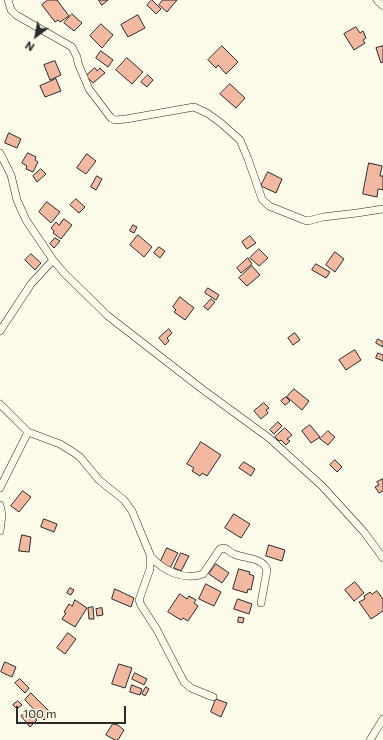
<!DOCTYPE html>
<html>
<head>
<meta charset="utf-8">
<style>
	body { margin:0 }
	#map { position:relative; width:383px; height:740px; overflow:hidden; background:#fdfbea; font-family:Commissioner,sans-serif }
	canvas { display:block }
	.north { position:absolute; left:16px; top:16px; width:40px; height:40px; -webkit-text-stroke:3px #fdfbea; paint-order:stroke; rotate:212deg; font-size:11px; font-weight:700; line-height:16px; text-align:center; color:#2b2b2b }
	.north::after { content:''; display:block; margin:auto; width:14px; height:18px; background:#2b2b2b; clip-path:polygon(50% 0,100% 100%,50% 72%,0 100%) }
	.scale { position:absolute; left:16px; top:706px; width:110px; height:18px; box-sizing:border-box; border:2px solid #2b2b2b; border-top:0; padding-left:5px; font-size:12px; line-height:14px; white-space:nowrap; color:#2b2b2b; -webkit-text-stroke:3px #fdfbea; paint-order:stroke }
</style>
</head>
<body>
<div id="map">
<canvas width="383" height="740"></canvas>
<div class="north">N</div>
<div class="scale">100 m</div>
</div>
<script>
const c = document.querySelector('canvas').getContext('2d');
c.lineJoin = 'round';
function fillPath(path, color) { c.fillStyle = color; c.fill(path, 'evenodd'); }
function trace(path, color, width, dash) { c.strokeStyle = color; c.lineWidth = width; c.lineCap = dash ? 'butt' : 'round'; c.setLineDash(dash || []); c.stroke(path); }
const building = new Path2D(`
	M48 0H57L69 16 60 22 58 20 55 22 42 5Z
	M99 0H108L102 5Z
	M152 0 161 9 156 14 147 5Z
	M163 0H177L167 12 159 5Z
	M72 14 82 23 74 31 64 23Z
	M138 15 145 28 128 37 121 25Z
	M101 24 113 35 102 48 90 36Z
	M356 27 360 33 363 31 366 38 363 40 365 43 354 50 344 34Z
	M222 46 238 62 226 74 218 65 216 68 208 60Z
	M383 46V62L381 63 376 48Z
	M101 51 113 60 108 67 96 58Z
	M127 58 143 72 132 84 116 70Z
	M55 61 61 75 50 80 44 65Z
	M95 68 97 71 100 68 105 73 93 83 86 76Z
	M148 75 153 80 147 87 141 82Z
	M56 79 61 91 45 97 40 86Z
	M230 84 245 98 236 108 220 94Z
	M9 133 21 139 17 148 5 143Z
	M28 153 36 157 35 160 38 162 33 172 26 169 27 166 22 163Z
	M87 154 96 161 86 174 77 168Z
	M369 163 382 166 380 176H383V190L378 189 377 197 363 194Z
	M41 169 46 174 37 182 33 176Z
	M268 172 282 179 276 193 261 186Z
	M97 176 102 179 96 190 91 187Z
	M76 199 85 207 79 213 70 205Z
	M47 202 60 212 51 223 39 212Z
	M64 219 72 225 61 239 53 233 54 231 51 228 56 222 59 225Z
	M133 225 137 227 134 233 130 231Z
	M138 235 152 247 144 257 130 245Z
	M250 236 256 243 247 249 242 242Z
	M55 238 60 241 54 248 50 244Z
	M159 247 165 251 160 258 154 253Z
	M259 249 268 258 259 266 250 258Z
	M335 252 344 259 335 272 326 265Z
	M31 254 41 263 35 270 25 260Z
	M248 258 252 264 241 273 237 268Z
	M316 264 330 272 326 278 312 270Z
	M252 266 260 275 247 286 239 278Z
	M208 288 219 295 216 300 205 293Z
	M180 297 194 308 185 320 174 312 176 310 173 307Z
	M211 299 215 302 208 310 204 307Z
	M169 329 172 333 167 338 169 341 165 345 159 338Z
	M295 333 300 340 293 345 288 338Z
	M378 339 383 342V347L376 343Z
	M355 350 361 360 346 370 339 360Z
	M378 353 383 355V361L376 358Z
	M294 389 309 401 302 410 287 397Z
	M286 397 290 401 285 405 281 401Z
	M264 403 269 408 266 410 268 413 261 419 254 411Z
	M278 422 282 426 274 434 270 430Z
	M310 425 320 437 311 443 302 431Z
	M285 428 292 435 287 439 290 441 286 445 281 440 279 441 275 437Z
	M328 431 335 437 328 445 320 439Z
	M201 442 221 455 207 476 202 473 200 476 192 471 194 468 187 464Z
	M335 460 342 467 337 472 330 465Z
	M244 462 255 469 251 476 239 468Z
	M383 479V491L379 493 375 487 379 485 377 482Z
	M23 491 31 497 19 512 11 506Z
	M234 514 250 524 241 538 225 528Z
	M44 519 57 524 54 532 41 527Z
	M22 535 31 537 29 552 19 551Z
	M269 545 285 550 282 561 266 556Z
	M167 548 178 553 170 568 160 563Z
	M181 553 189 556 181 571 174 568Z
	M216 564 229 573 222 583 209 574Z
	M239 569 250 572 249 574 254 576 251 590 248 589 247 593 233 589Z
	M355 582 364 593 354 601 345 590Z
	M206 584 221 592 214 606 199 599Z
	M70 588 74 590 71 595 67 593Z
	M115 589 134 598 131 607 112 599Z
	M377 591 383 599V611L371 619 359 602 365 599 364 596 370 592 372 594Z
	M180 594 187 599 189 596 196 600 194 603 198 606 188 621 183 618 181 620 168 612Z
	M238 599 252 604 249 614 234 609Z
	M75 600 87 608 75 627 62 619 66 613 64 612 69 604 72 606Z
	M93 607 94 619H89L88 608Z
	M102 608 103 615 97 616 96 609Z
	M239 617 244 618 243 623 238 622Z
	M68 633 76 639 65 654 57 648Z
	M5 662 16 667 12 677 1 672Z
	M119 664 132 668 125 688 112 684Z
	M135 673 147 679 144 685 132 679Z
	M20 679 29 688 25 693 15 683Z
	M132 685 142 689 140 695 130 692Z
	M146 687 149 689 145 696 142 694Z
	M31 693 51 713 44 720 25 700Z
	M216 699 227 703 221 717 211 712Z
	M18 701 22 705 17 709 13 705Z
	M28 710 37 720 30 727 21 716Z
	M113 724 118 725 124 730 118 740H115L106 735Z`);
fillPath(building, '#f2b8a0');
trace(building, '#2b2b2b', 1);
const minor = new Path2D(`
	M8 0 11 10 16 15 72 47 77 57 78 63 89 89 111 118 115 120 126 119 194 107 207 113 221 123 240 140 248 159 262 199 269 206 304 220 308 221 323 217 357 213 383 209
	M377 0 383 6
	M0 153 11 175 17 200 26 220 53 260 64 273 108 316 202 389 269 438 322 486 364 532 383 558
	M0 331 31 284 53 260
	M0 404 28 432 60 444 73 452 80 457 99 480 124 500 132 511 151 557C164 571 184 581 203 574L220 549 224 548C228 549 230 553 234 554 245 559 263 557 267 570L261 603
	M0 488 28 432
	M0 505 2 515 0 531
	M150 557V569L139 600 141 605 157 630 184 682 191 688 213 697
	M370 740 383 719`);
trace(minor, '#2b2b2b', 8);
trace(minor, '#fdfbea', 7);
</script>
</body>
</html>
